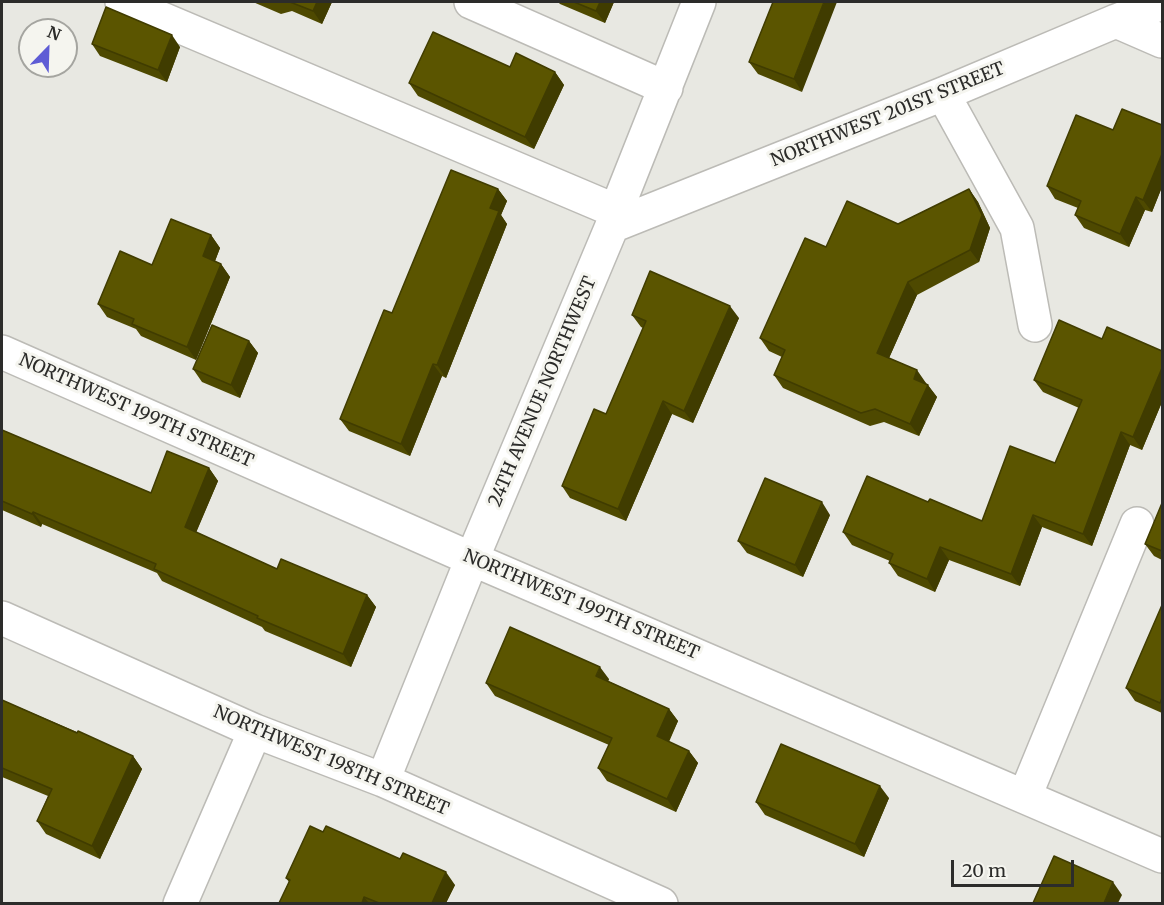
<!DOCTYPE html>
<html>
<head>
<meta charset="utf-8">
<style>
	body { margin:0 }
	#map { position:relative; width:1164px; height:905px; overflow:hidden; background:#e8e8e2; font-family:Merriweather,serif }
	canvas { display:block }
	.frame { position:absolute; inset:0; border:3px solid #2c2c2a; pointer-events:none }
	.north { position:absolute; left:18px; top:18px; width:60px; height:60px; box-sizing:border-box; background:#f5f5ef; border:2px solid #a5a5a0; border-radius:50%; rotate:23deg; font-size:16px; font-weight:700; line-height:24px; text-align:center; color:#2c2c2a }
	.north::after { content:''; display:block; margin:auto; width:21px; height:27px; background:#5e5cd5; clip-path:polygon(50% 0,100% 100%,50% 72%,0 100%) }
	.scale { position:absolute; left:951px; top:860px; width:123px; height:27px; box-sizing:border-box; border:3px solid #2c2c2a; border-top:0; padding-left:8px; font-size:18px; line-height:21px; white-space:nowrap; color:#2c2c2a; -webkit-text-stroke:4px #f5f5ef; paint-order:stroke }
</style>
</head>
<body>
<div id="map">
<canvas width="1164" height="905"></canvas>
<div class="frame"></div>
<div class="north">N</div>
<div class="scale">20 m</div>
</div>
<script>
const c = document.querySelector('canvas').getContext('2d');
c.lineJoin = 'round';
function trace(path, color, width, dash) { c.strokeStyle = color; c.lineWidth = width; c.lineCap = dash ? 'butt' : 'round'; c.setLineDash(dash || []); c.stroke(path); }
function fillPath(path, color) { c.fillStyle = color; c.fill(path, 'evenodd'); }
function label(font, color, halo, rows, align = 'center') {
  c.font = font + ' Merriweather,serif'; c.lineWidth = 6; c.setLineDash([]); c.textBaseline = 'middle'; c.strokeStyle = halo; c.fillStyle = color; for (const [text, x, y, turn = 0] of rows) {
    c.save(); c.translate(x, y); c.rotate((+turn || 0) * Math.PI / 180); c.textAlign = isNaN(turn) ? turn : align; if (halo) c.strokeText(text, 0, 0); c.fillText(text, 0, 0); c.restore();
  }
}
const minor = new Path2D(`
	M122 2 616 211
	M471 2 666 88
	M1116 21 1162 3
	M943 94 1017 228 1035 325
	M612 226 943 94 1116 21 1162 41
	M2 352 472 559 1162 856
	M2 618 255 731 383 780 661 904
	M383 780 472 559 612 226 616 211 699 2
	M1025 796 1137 524
	M180 904 255 731`);
trace(minor, '#bcbbb6', 36);
trace(minor, '#fff', 33);
fillPath(new Path2D(`
	M253 2H332L322 24 292 11 281 14Z
	M558 2H614L605 23 560 4Z
	M773 2 802 92 758 74 749 62Z
	M92 44 180 47 167 82 100 56Z
	M510 67 555 72 564 85 534 149 418 96 409 83Z
	M1162 125V187L1152 212 1145 210 1129 247 1084 228 1075 215 1078 208 1055 199 1047 186 1113 130Z
	M498 189 507 201 501 215 507 224 446 378 442 376 410 456 349 431 340 419 392 313Z
	M969 189 978 202 990 228 979 262 917 295 889 358 926 383 937 397 919 436 884 422 870 426 783 388 774 375 782 357 769 351 760 338 826 247 898 224Z
	M211 235 220 248 215 261 221 264 230 277 196 360 141 336 136 329 107 317 98 304 152 265Z
	M632 315 739 318 693 423 672 414 626 521 570 498 562 486 606 414 643 328 641 327Z
	M1102 339 1162 351V402L1142 450 1130 445 1092 546 1042 527 1020 586 949 560 935 592 898 576 889 563 890 561 852 545 843 532 928 502 982 521 1055 463 1079 408 1043 392 1034 380Z
	M249 341 258 353 240 398 202 382 193 369Z
	M2 430 151 493 209 468 218 481 196 532 277 569 367 595 376 607 351 667 265 631 262 627 162 581 157 573 42 524 41 527 2 510Z
	M1162 503V560L1154 556 1145 544Z
	M830 515 803 577 747 553 738 541Z
	M1162 605V713L1135 701 1126 688Z
	M609 679 608 681 669 709 678 721 669 742 689 751 698 763 676 812 607 781 598 768 609 745 495 696 486 683Z
	M2 700 133 756 142 769 100 859 46 834 37 821 48 796 2 777Z
	M889 798 864 857 765 815 756 802Z
	M323 832 455 885 446 903H279L289 882 286 878Z`), '#4e4900');
fillPath(new Path2D(`
	M317 2H332L322 24 313 11Z
	M600 2H614L605 23 596 11Z
	M824 2H837L802 92 794 79Z
	M172 35 180 47 167 82 158 70Z
	M555 72 564 85 534 149 525 137Z
	M1162 154V187L1152 212 1143 200Z
	M498 189 507 201 501 215 507 224 446 378 437 365 490 208Z
	M969 189 978 202 990 228 979 262 970 250Z
	M1136 197 1145 210 1129 247 1120 234Z
	M211 235 220 248 212 269 203 256Z
	M221 264 230 277 196 360 187 347Z
	M908 282 917 295 886 365 877 353Z
	M730 306 739 318 693 423 684 411Z
	M249 341 258 353 240 398 231 385Z
	M433 364 442 376 410 456 401 444Z
	M1162 368V402L1142 450 1133 437Z
	M917 370 926 383 923 391 914 379Z
	M928 385 937 397 919 436 910 424Z
	M663 401 672 414 626 521 618 509Z
	M1121 432 1130 445 1092 546 1083 534Z
	M209 468 218 481 193 540 185 527Z
	M822 502 830 515 803 577 795 565Z
	M33 512 42 524 41 527 32 514Z
	M1033 515 1042 527 1020 586 1011 574Z
	M940 547 949 560 935 592 927 579Z
	M367 595 376 607 351 667 343 654Z
	M600 667 609 679 605 689 596 676Z
	M669 709 678 721 665 749 657 736Z
	M689 751 698 763 676 812 667 799Z
	M133 756 142 769 100 859 92 846Z
	M880 786 889 798 864 857 855 844Z
	M446 872 455 885 446 903H432Z
	M1113 882 1122 895 1118 903H1104Z
	M364 897 369 903H362Z`), '#403c00');
const building = new Path2D(`
	M290 2H317L313 11Z
	M574 2H600L596 11Z
	M773 2H824L794 79 749 62Z
	M106 7 172 35 158 70 92 44Z
	M433 32 510 67 516 53 555 72 525 137 409 83Z
	M1122 109 1162 125V154L1143 200 1136 197 1120 234 1075 215 1081 201 1047 186 1076 115 1113 130Z
	M451 170 498 189 490 208 499 211 437 365 433 364 401 444 340 419 384 310 392 313Z
	M969 189 982 215 970 250 908 282 877 353 917 370 914 379 928 385 910 424 875 409 861 413 774 375 785 350 760 338 805 238 826 247 847 201 898 224Z
	M171 219 211 235 203 256 221 264 187 347 132 324 134 319 98 304 120 251 152 265Z
	M650 271 730 306 684 411 663 401 618 509 562 486 594 409 606 414 646 321 632 315Z
	M1059 320 1102 339 1107 327 1162 351V368L1133 437 1121 432 1083 534 1033 515 1011 574 940 547 927 579 889 563 893 554 843 532 867 476 928 502 930 499 982 521 1010 446 1055 463 1082 400 1034 380Z
	M212 325 249 341 231 385 193 369Z
	M2 430 151 493 167 451 209 468 185 527 277 569 281 559 367 595 343 654 257 618 258 616 154 569 156 564 33 512 32 514 2 501Z
	M765 478 822 502 795 565 738 541Z
	M1162 503V551L1145 544Z
	M1162 605V698L1160 703 1126 688Z
	M510 627 600 667 596 676 669 709 657 736 689 751 667 799 598 768 612 738 486 683Z
	M2 700 77 733 78 731 133 756 92 846 37 821 52 789 2 768Z
	M781 744 880 786 855 844 756 802Z
	M310 826 323 832 326 826 400 859 403 853 446 872 432 903H379L364 897 362 903H279L290 880 286 878Z
	M1054 856 1113 882 1104 903H1033Z`);
fillPath(building, '#5b5500');
trace(building, '#403c00', 1.5);
label('18px', '#2c2c2a', '#f5f5ef', [
	["NORTHWEST 201ST STREET",888,115,-22],
	["24TH AVENUE NORTHWEST",543,392,-67],
	["NORTHWEST 199TH STREET",136,411,24],
	["NORTHWEST 199TH STREET",581,605,23],
	["NORTHWEST 198TH STREET",331,761,23]
]);
</script>
</body>
</html>
